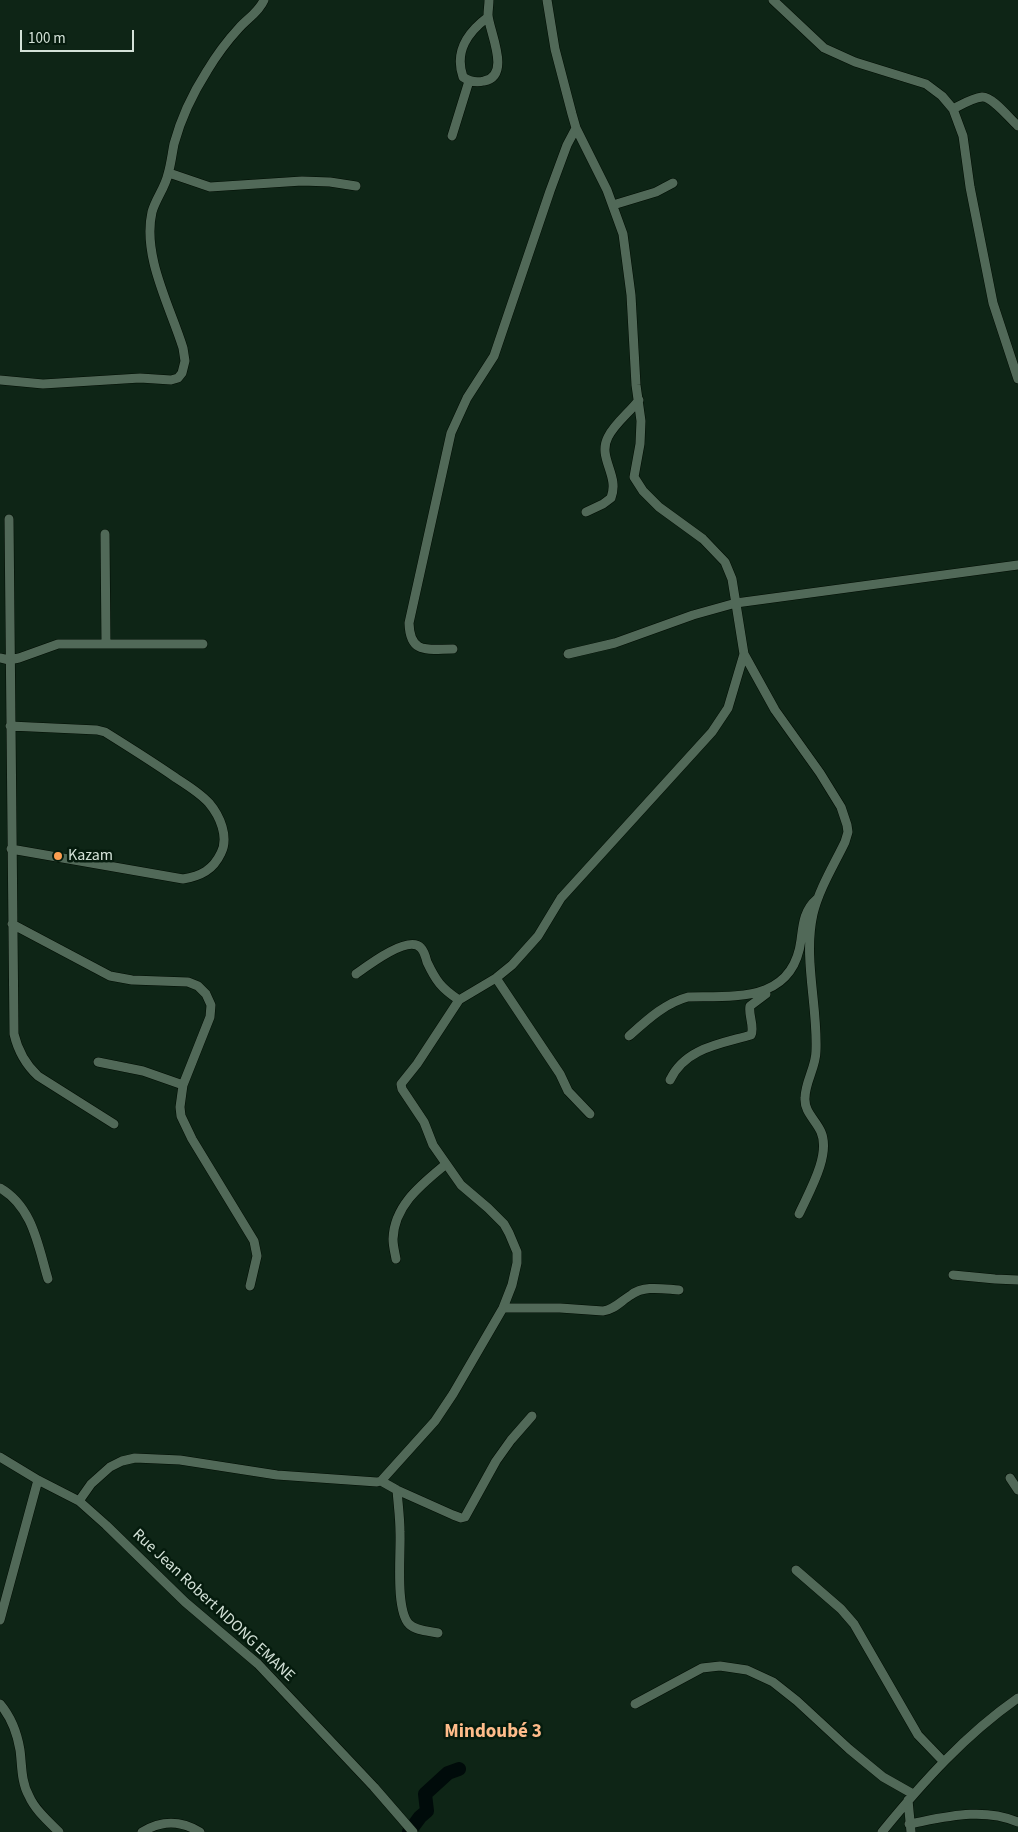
<!DOCTYPE html>
<html>
<head>
<meta charset="utf-8">
<style>
	body { margin:0 }
	#map { position:relative; width:1018px; height:1832px; overflow:hidden; background:#0e2516; font-family:"Source Sans 3",sans-serif }
	canvas { display:block }
	.scale { position:absolute; left:20px; top:30px; width:114px; height:22px; box-sizing:border-box; border:2px solid #d4e2d8; border-top:0; padding-left:6px; font-size:15px; line-height:18px; white-space:nowrap; color:#d4e2d8; -webkit-text-stroke:4px #051b0d; paint-order:stroke }
</style>
</head>
<body>
<div id="map">
<canvas width="1018" height="1832"></canvas>
<div class="scale">100 m</div>
</div>
<script>
const c = document.querySelector('canvas').getContext('2d');
c.lineJoin = 'round';
function trace(path, color, width, dash) { c.strokeStyle = color; c.lineWidth = width; c.lineCap = dash ? 'butt' : 'round'; c.setLineDash(dash || []); c.stroke(path); }
function label(font, color, halo, rows, align = 'center') {
  c.font = font + ' "Source Sans 3",sans-serif'; c.lineWidth = 5; c.setLineDash([]); c.textBaseline = 'middle'; c.strokeStyle = halo; c.fillStyle = color; for (const [text, x, y, turn = 0] of rows) {
    c.save(); c.translate(x, y); c.rotate((+turn || 0) * Math.PI / 180); c.textAlign = isNaN(turn) ? turn : align; if (halo) c.strokeText(text, 0, 0); c.fillText(text, 0, 0); c.restore();
  }
}
trace(new Path2D(`
	M409 1832 420 1817 427 1811 425 1794 448 1773 459 1769`), '#000b0a', 14);
const minor = new Path2D(`
	M547 0 555 49 572 114 576 128 607 190 623 234 631 295 636 385 641 421 640 444 634 477 643 491 659 507 703 539 725 562 732 579 744 654 775 710 820 773 841 807 847 825 848 832 845 842C834 865 819 889 813 914 803 959 818 1006 816 1051 816 1067 805 1082 805 1098 804 1112 816 1120 821 1132 831 1155 809 1192 799 1214
	M773 0 824 48 855 62 926 84 942 96 953 109 963 136 970 187 993 303 1018 379
	M488 17C468 32 454 51 463 77 470 82 476 83 484 81 512 76 489 31 488 15 488 10 489 5 489 0
	M953 109C961 105 972 98 982 97 992 96 1010 119 1018 126
	M452 136 469 81
	M169 173 210 187 302 181 330 182 356 186
	M613 205 656 192 673 183
	M0 380 43 384 140 378 171 380 178 378 182 373 185 361 183 348C170 306 142 256 152 212 156 198 165 188 168 174 171 164 172 154 174 144 181 118 193 93 207 71 216 56 227 41 239 28 247 19 259 12 264 0
	M586 512 603 504 611 498C620 475 597 458 608 437 615 423 629 413 639 400
	M9 519 14 1034C18 1051 25 1064 38 1076L114 1124
	M105 534 106 644
	M453 649C428 649 410 655 409 623L451 433 467 398 494 356 550 191 567 145 576 128
	M568 654 615 643 693 615 736 603 1018 565
	M0 658 9 660 19 658 58 644H203
	M10 726 97 730 105 732C129 747 153 762 176 778 187 785 200 793 209 803 220 816 229 837 221 853 213 870 201 876 183 879L11 849
	M12 924 110 976 132 980 188 982 198 986 206 994 211 1005 210 1017 183 1085 180 1107 181 1116 192 1139 254 1241 257 1256 250 1286
	M356 974C367 966 409 934 421 948 424 951 426 958 427 962 436 981 441 988 459 1000
	M496 978 560 1074 568 1091 590 1114
	M629 1036C647 1020 665 1003 688 997 735 996 793 1003 801 940 803 924 804 910 817 899
	M98 1062 143 1071 183 1085
	M670 1080C685 1048 720 1044 751 1035 755 1027 748 1015 750 1006L766 994
	M0 1188C33 1207 38 1246 48 1279
	M396 1259C395 1253 393 1246 393 1239 394 1205 422 1184 446 1164
	M953 1275 995 1279 1018 1280
	M503 1308H560L603 1311C614 1310 621 1301 631 1295 644 1285 663 1289 679 1290
	M0 1457 38 1480 79 1501 106 1525 185 1602 258 1664 374 1787 413 1832
	M1010 1478 1018 1490
	M381 1481 397 1490 453 1515 461 1518 465 1517 496 1461 511 1440 532 1416
	M397 1490C398 1504 400 1518 400 1532 401 1553 395 1609 409 1624 416 1631 429 1631 438 1633
	M79 1501 91 1484 110 1467 122 1461 135 1458 180 1460 277 1475 377 1482 381 1481 435 1421 453 1394 503 1308 512 1285 517 1263V1252L509 1233 504 1224 488 1208 461 1185 433 1145 424 1122 402 1089 401 1084 417 1064 459 1000 496 978 512 965 538 936 561 898 712 732 728 708 744 654
	M796 1570 841 1609 854 1624 918 1735 943 1761
	M0 1620 38 1480
	M0 1704C11 1717 17 1732 20 1750 22 1765 21 1782 29 1796 35 1810 49 1822 59 1832
	M635 1704 702 1668 720 1666 747 1670 773 1682 797 1701 849 1749 883 1777 913 1794
	M908 1800 911 1832
	M909 1824C946 1817 982 1807 1018 1822
	M142 1832C162 1820 180 1820 200 1832
	M882 1832C923 1782 965 1735 1018 1698`);
trace(minor, '#000d03', 10);
trace(minor, '#516958', 9);
for (const [x, y, r, color] of [
	[58,856,5,"#fb9e51"]
]) { const dot = new Path2D(); dot.arc(x, y, r, 0, 2 * Math.PI); c.fillStyle = color; c.fill(dot); trace(dot, '#051b0d', 2); }
label('16px', '#d4e2d8', '#051b0d', [
	["Kazam",68,856]
], 'left');
label('16px', '#d4e2d8', '#051b0d', [
	["Rue Jean Robert NDONG EMANE",213,1606,43]
]);
label('bold 19px', '#febc8a', '#051b0d', [
	["Mindoubé 3",493,1733]
]);
</script>
</body>
</html>
